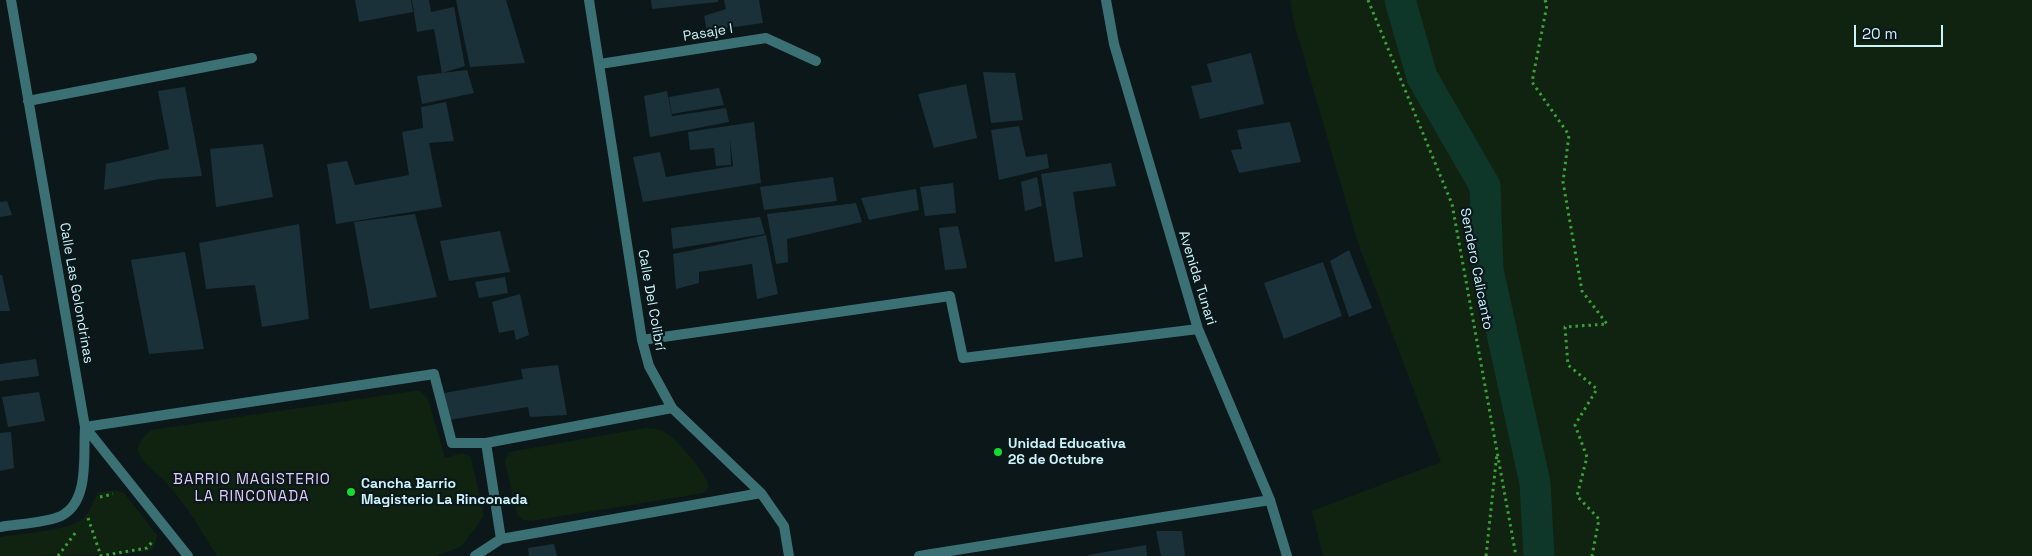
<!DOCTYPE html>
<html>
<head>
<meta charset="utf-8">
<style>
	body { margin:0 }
	#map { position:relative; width:2032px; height:556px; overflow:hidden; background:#0c171a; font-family:"Space Grotesk",sans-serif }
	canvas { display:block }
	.scale { position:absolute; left:1854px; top:25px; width:89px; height:22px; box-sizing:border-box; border:2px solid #caf3fa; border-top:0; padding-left:6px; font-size:15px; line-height:18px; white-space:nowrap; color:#caf3fa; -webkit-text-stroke:4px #0c171a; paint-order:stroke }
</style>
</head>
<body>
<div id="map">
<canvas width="2032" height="556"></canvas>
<div class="scale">20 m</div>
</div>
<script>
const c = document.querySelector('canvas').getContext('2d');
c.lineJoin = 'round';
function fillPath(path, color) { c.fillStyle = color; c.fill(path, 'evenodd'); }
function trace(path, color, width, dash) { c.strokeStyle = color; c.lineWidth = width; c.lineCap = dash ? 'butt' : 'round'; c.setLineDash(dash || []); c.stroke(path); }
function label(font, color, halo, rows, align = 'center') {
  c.font = font + ' "Space Grotesk",sans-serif'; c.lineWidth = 4.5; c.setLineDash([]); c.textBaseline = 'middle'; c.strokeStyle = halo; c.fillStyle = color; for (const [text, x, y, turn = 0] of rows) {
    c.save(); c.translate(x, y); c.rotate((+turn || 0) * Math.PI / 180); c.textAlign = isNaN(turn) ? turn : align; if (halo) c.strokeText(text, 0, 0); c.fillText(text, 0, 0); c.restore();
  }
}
fillPath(new Path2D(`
	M1290 0H2032V556H1323L1312 511 1441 462 1358 243 1294 23Z
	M414 391H420L428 399 445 458 462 453 471 457 484 516 462 546 437 556H217C202 532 188 507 169 486 161 476 146 467 140 456 134 445 144 436 151 430Z
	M645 428C653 428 661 429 668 434 678 442 709 475 708 487L704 493 531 521 523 520 517 515 505 461 509 452Z
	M116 490 124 493 157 535C156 540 156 546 152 550 137 556 25 556 0 556V537C24 533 52 532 74 524 94 517 90 497 101 492 105 491 112 491 116 490Z`), '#102310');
trace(new Path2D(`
	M1400 0 1422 77 1485 186 1488 270 1535 483 1539 556`), '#0e3729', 31);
fillPath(new Path2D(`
	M355 0H411L413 12 359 22Z
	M412 0H429L431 12 454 7 465 66 442 73 434 29 417 32Z
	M456 0H506L525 63 470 67Z
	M651 0H718V2L652 9Z
	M724 0H759L763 23 707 31 704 16 726 9Z
	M1251 53 1264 104 1200 119 1191 86 1212 82 1207 64Z
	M467 70 474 93 422 104 417 76Z
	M983 72 1015 73 1023 120 991 123Z
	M966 84 977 138 934 148 918 94Z
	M185 87 202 176 159 179 104 190 106 164 169 149 158 91Z
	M719 88 724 105 672 114 669 97Z
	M667 91 672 116 726 108 729 122 650 137 644 96Z
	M446 102 454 141 429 143 442 207 336 224 327 164 347 161 355 185 409 175 402 132 423 128 421 107Z
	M754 122 761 183 643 202 633 157 660 152 666 177 733 166 730 139 731 165 716 166 714 148 690 150 688 132Z
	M1290 122 1301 162 1239 173 1231 150 1242 149 1237 130Z
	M1019 126 1026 157 1047 154 1049 168 999 180 991 130Z
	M263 144 273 197 216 207 210 149Z
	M1111 163 1116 186 1073 192 1083 257 1055 262 1041 174Z
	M833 177 837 201 764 210 760 187Z
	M1037 177 1042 206 1025 211 1021 182Z
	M953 183 956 213 925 216 920 187Z
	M916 189 919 210 869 220 861 198Z
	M7 201 12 215 0 217V202Z
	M856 203 862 222 787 239 788 262 776 264 767 214Z
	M415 214 437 297 370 309 354 222Z
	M760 217 765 234 673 249 671 228Z
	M299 224 309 319 262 327 255 285 206 289 199 243Z
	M958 226 967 268 945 270 939 228Z
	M500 231 510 272 449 281 440 241Z
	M766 235 778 294 757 299 752 264 699 272V283L676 289 673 254Z
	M1349 250 1372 308 1349 317 1330 261Z
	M185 252 204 349 149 354 131 260Z
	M1323 262 1342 316 1284 339 1264 283Z
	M0 275H2L10 311H0Z
	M505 277 508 293 479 298 475 282Z
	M520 294 529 335 516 340 514 330 499 333 492 302Z
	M36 359 39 376 0 381V364Z
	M558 365 567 415 530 417 528 407 449 420 444 393 523 379 521 369Z
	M39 392 45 421 8 427 2 397Z
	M11 432 14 468 0 471V433Z
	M1156 531H1182L1185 556H1161Z
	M554 544 557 556H529L528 548Z
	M1146 545 1147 556H1088V555Z`), '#1a3139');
trace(new Path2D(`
	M1368 0 1452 204 1516 556
	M1545 0 1547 5 1532 82 1569 135 1563 182 1582 291 1607 324 1565 327 1568 365 1597 389 1575 425 1587 457 1577 496 1599 519 1592 556
	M100 497 113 494
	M88 518 101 556
	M58 556 76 532
	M100 556 147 548 152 542
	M1486 556 1497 453`), '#39a137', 3, [2.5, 4]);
trace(new Path2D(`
	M11 0 85 427 188 556
	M589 0 642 340 649 366 672 408 761 493 784 526 789 556
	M1106 0 1114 44 1198 329 1270 500 1287 556
	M600 64 766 38 816 61
	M28 101 252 58
	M642 340 950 296 963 358 1198 329
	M85 427 434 374 452 443H486L672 408
	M486 443 501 539
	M0 527C17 524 46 523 61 516 90 502 83 455 85 427
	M475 556 501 539 761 493
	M919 556 1270 500`), '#3b7075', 10);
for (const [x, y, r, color] of [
	[998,452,5,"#14dc30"],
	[351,492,5,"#14dc30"]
]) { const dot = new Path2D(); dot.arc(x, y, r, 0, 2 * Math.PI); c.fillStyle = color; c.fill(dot); trace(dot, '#0c171a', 2); }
label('14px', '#caf3fa', '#0c171a', [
	["Pasaje I",708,33,-9],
	["Sendero Calicanto",1476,269,79],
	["Avenida Tunari",1197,278,73],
	["Calle Las Golondrinas",76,293,80],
	["Calle Del Colibrí",651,300,80]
]);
label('bold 14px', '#caf3fa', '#0c171a', [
	["Unidad Educativa",1008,444],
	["26 de Octubre",1008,460],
	["Cancha Barrio",361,484],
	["Magisterio La Rinconada",361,500]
], 'left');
c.letterSpacing = '1px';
label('15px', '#decbfa', '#0c171a', [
	["BARRIO MAGISTERIO",252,480],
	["LA RINCONADA",252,497]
]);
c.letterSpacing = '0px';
</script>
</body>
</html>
